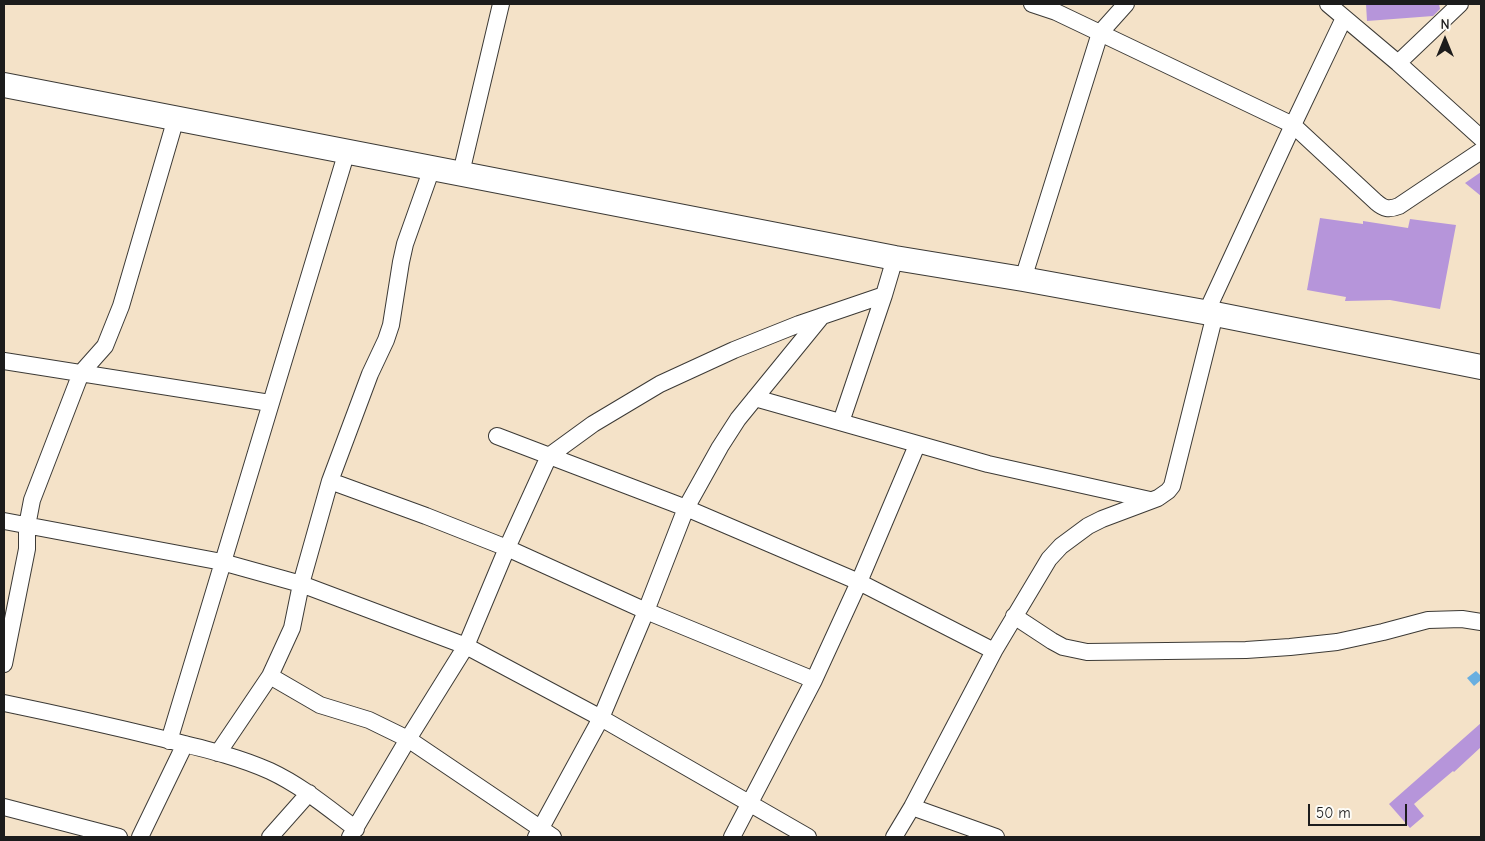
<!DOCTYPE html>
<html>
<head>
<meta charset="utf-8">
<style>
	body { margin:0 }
	#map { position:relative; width:1485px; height:841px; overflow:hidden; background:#f4e2c8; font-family:"Comic Neue",sans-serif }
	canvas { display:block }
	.frame { position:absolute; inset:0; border:5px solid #1c1c1c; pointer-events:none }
	.north { position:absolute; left:1420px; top:15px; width:50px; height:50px; -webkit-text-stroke:4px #fdfcf7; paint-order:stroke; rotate:0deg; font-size:14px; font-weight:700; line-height:20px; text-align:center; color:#1c1c1c }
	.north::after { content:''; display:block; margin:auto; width:18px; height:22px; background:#1c1c1c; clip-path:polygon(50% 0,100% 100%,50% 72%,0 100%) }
	.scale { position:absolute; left:1308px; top:804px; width:99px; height:22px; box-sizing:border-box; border:2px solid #1c1c1c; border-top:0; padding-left:6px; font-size:15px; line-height:18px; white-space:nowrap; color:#1c1c1c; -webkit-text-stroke:4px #fdfcf7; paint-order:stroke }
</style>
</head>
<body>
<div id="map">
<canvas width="1485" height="841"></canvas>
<div class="frame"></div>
<div class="north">N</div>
<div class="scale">50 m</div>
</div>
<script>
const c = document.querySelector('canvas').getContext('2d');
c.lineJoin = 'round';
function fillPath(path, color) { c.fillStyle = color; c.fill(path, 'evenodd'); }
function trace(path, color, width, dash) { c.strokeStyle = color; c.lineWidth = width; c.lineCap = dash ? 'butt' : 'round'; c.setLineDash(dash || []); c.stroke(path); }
fillPath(new Path2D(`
	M1476 671 1481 676V680L1474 686 1467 678Z`), '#69afe0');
fillPath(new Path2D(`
	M1366 4H1439L1440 9 1433 16 1367 21Z
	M1481 172V196L1465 183Z
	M1320 218 1363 224V221L1408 228 1410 219 1456 225 1440 309 1390 300 1345 301 1346 297 1307 290Z
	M1481 723V747L1454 772 1453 771 1414 804 1424 816 1410 828 1389 804Z`), '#b695da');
const minor = new Path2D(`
	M1032 4 1056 12 1293 125 1376 202C1384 209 1389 210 1399 206L1481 151
	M1328 4 1398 63 1481 138
	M1398 63 1460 4
	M461 173 501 4
	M1023 279 1100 33 1126 4
	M1206 313 1293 125 1344 18
	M4 361 270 403
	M755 398 988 464 1150 500
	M841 422 884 295 895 258
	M497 436 686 508 859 582 994 651
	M330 481 426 516 507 548 646 611 814 680
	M4 521 222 562 301 584 466 646 601 718 808 837
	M1014 616 1052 641 1063 647 1087 652 1246 650 1290 647 1337 642 1383 632 1428 620 1462 619 1481 622
	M4 664 27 549V526L32 500 81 373 105 346 121 306 176 118
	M270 676 320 705 369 720 408 739 553 837
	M4 703C57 714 111 726 164 739 200 748 237 756 270 771 302 786 328 808 356 829
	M169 741 347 151
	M218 753 270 676 292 628 301 584 330 481 370 374 386 340 391 325 401 262 405 244 432 168
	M4 807 119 837
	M912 807 996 837
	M140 837 185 744
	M270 837 309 793
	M350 837 408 739 466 646 507 548 549 456 593 424 660 384 734 350 799 324 884 295
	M536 837 601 718 646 611 686 508 720 447 738 419 822 316
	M732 837 814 680 859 582 917 445
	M894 837 912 807 994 651 1049 559 1061 546 1088 526 1102 519 1158 498 1168 491 1172 486 1215 314`);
const highway = new Path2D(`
	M4 85 895 258 1023 279 1215 314 1481 367`);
trace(minor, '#3c3a36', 18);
trace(highway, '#3c3a36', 26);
trace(minor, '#fff', 16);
trace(highway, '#fff', 24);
</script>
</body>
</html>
